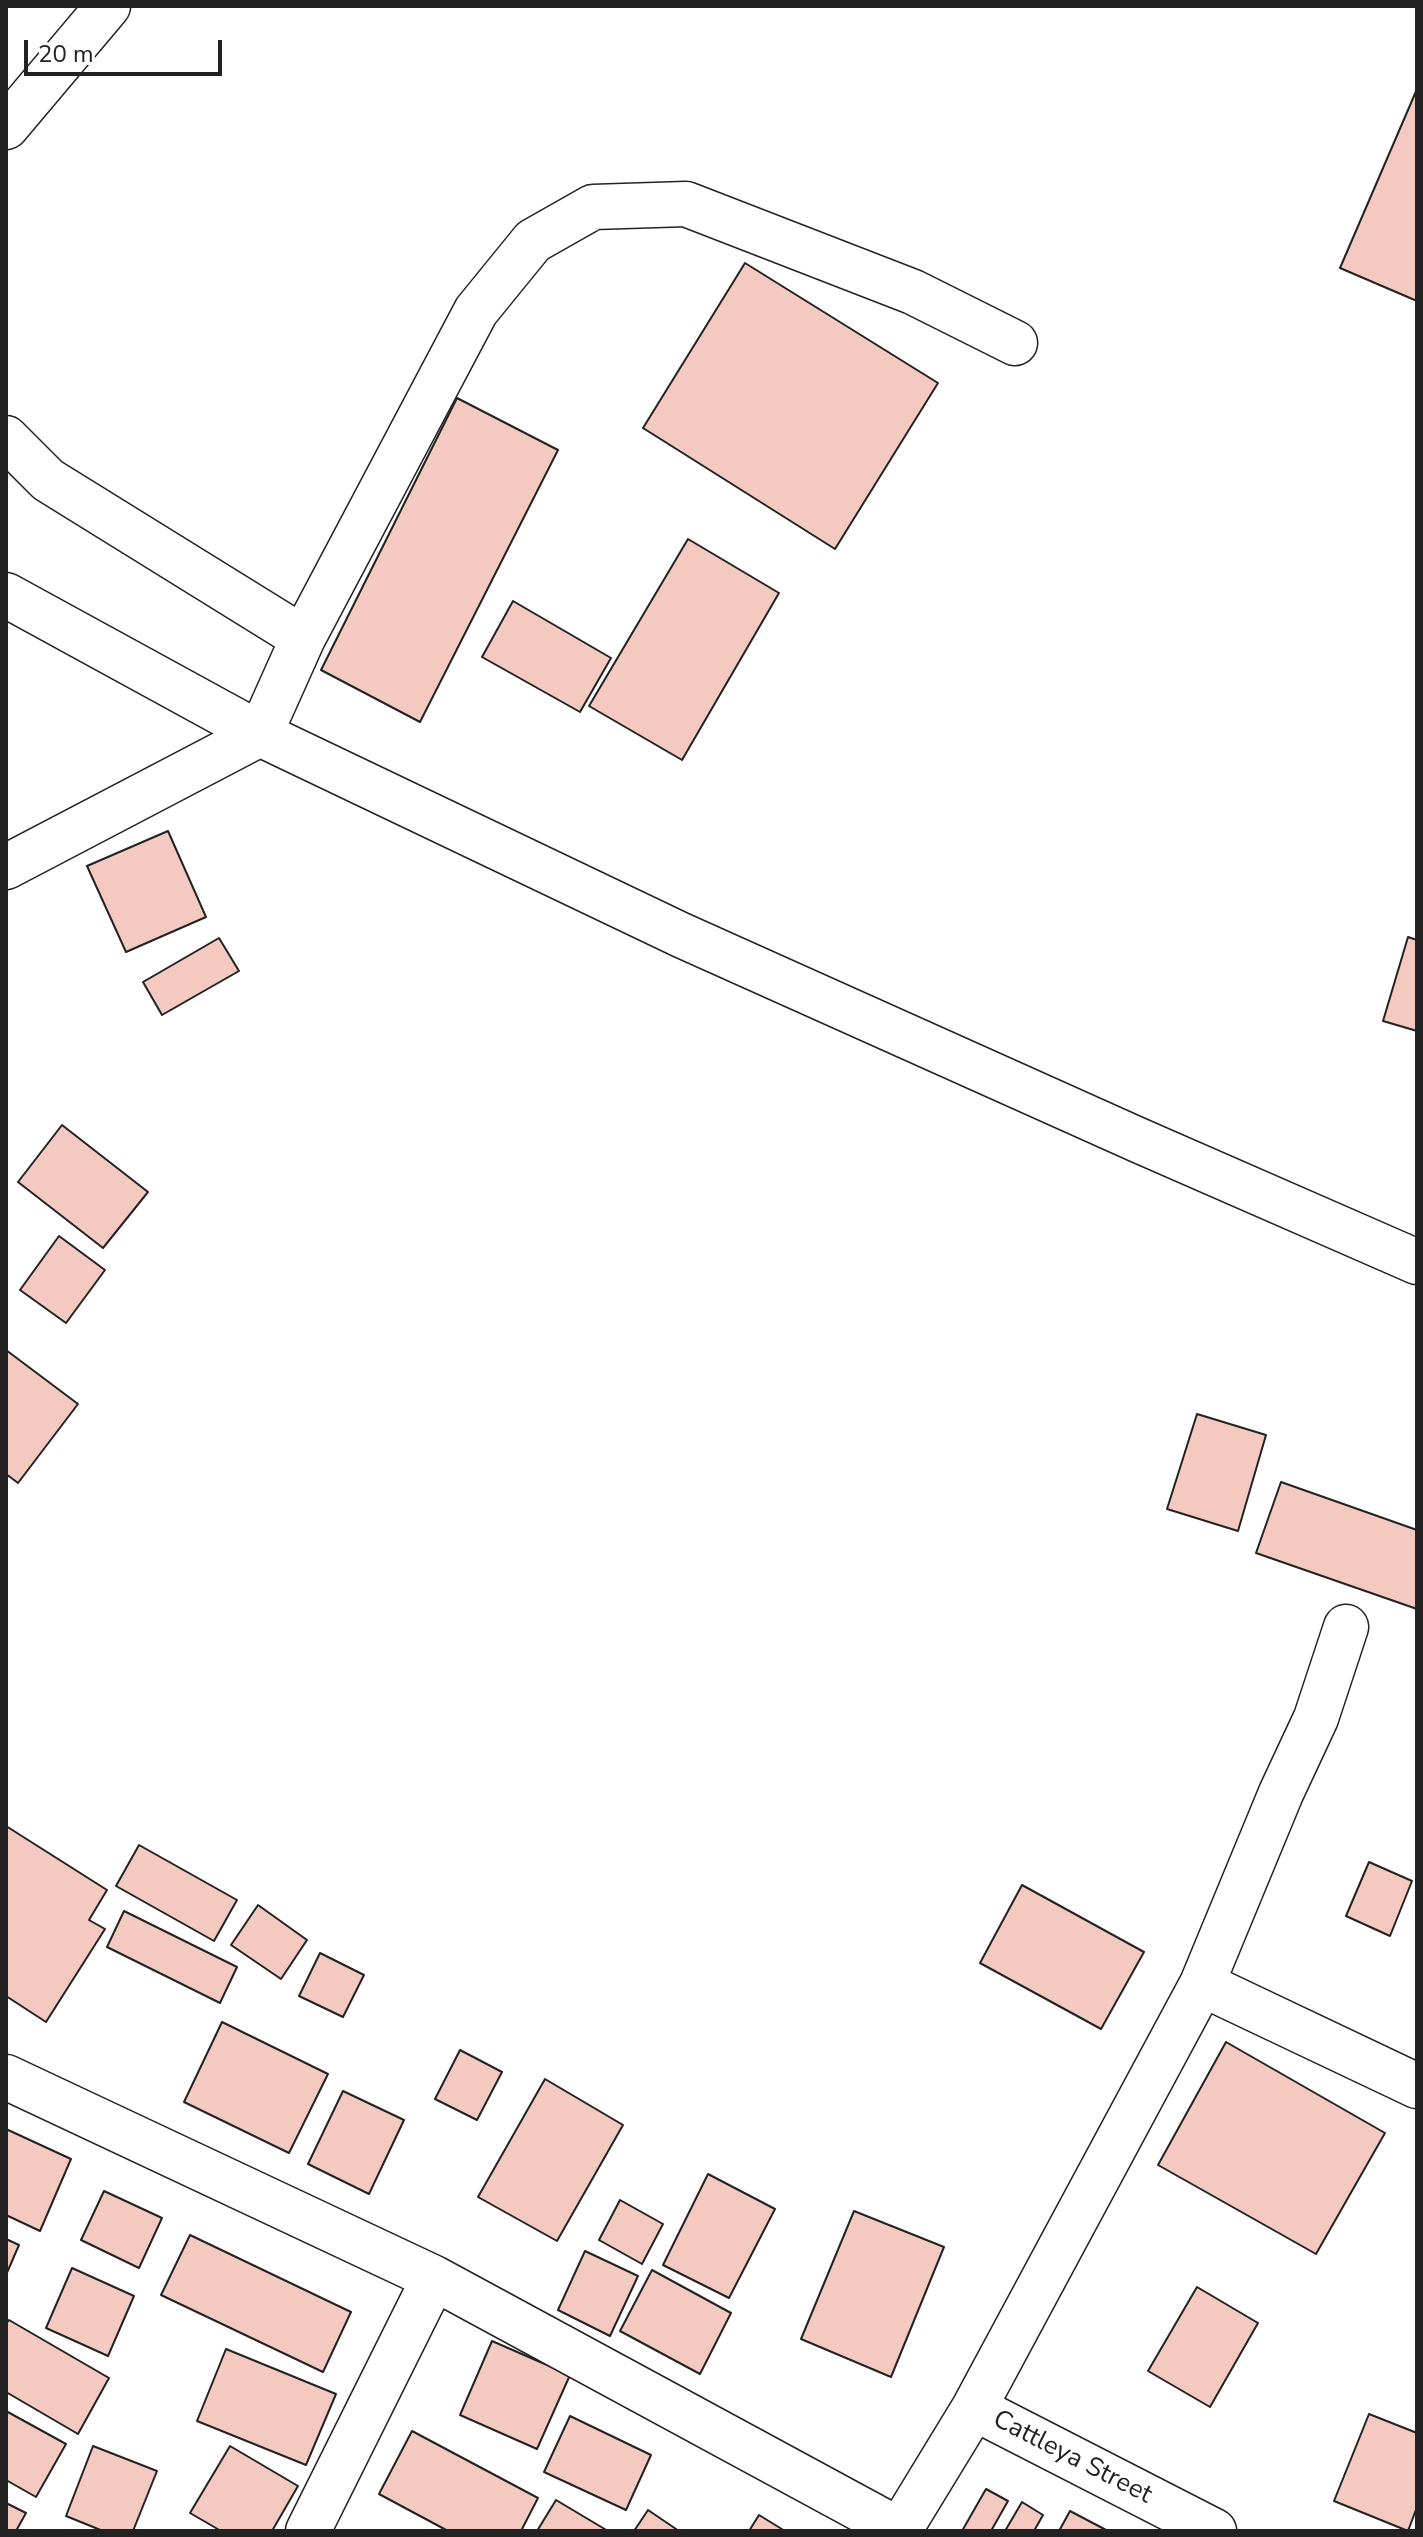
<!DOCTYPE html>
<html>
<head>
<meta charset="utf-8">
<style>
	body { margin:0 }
	#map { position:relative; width:1423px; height:2537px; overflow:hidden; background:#fff; font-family:"Nunito Sans",sans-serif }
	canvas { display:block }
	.frame { position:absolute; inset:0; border:8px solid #222; pointer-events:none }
	.scale { position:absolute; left:24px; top:40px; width:198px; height:36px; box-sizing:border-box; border:4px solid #222; border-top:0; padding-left:10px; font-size:24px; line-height:28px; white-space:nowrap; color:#222; -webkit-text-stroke:6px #fff; paint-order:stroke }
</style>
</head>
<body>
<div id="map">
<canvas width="1423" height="2537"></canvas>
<div class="frame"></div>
<div class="scale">20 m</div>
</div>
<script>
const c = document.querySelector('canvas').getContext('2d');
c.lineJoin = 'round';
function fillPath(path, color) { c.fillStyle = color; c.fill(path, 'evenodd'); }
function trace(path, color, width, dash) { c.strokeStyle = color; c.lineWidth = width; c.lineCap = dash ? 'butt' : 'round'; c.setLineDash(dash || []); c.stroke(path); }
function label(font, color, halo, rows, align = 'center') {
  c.font = font + ' "Nunito Sans",sans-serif'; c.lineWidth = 6; c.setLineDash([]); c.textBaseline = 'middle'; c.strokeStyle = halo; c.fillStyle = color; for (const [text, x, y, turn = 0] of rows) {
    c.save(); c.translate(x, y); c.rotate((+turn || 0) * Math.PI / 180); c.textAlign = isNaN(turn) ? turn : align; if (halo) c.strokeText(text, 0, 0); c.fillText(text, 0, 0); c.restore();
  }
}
const building = new Path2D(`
	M1417 89V301L1340 268Z
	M745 263 938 383 835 549 643 428Z
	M457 398 558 450 420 722 321 670Z
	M688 539 779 593 682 760 589 706Z
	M513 601 611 658 580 712 482 657Z
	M168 831 206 917 126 952 87 866Z
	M1408 937 1417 940V1031L1383 1021Z
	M219 938 239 971 162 1015 143 982Z
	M62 1125 148 1192 103 1248 18 1182Z
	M59 1236 105 1270 66 1323 20 1290Z
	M6 1350 78 1404 18 1483 6 1474Z
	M1197 1414 1266 1435 1238 1531 1167 1509Z
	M1281 1482 1417 1530V1609L1256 1553Z
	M6 1826 107 1890 89 1920 105 1929 46 2022 6 1996Z
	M139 1845 237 1900 214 1941 116 1886Z
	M1369 1862 1412 1881 1390 1936 1346 1916Z
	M1022 1885 1144 1952 1101 2029 980 1963Z
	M258 1905 307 1940 281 1979 231 1945Z
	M124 1911 237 1967 220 2003 107 1947Z
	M320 1953 364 1975 343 2017 299 1996Z
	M222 2022 328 2074 289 2153 184 2102Z
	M1226 2042 1385 2133 1316 2254 1158 2165Z
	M460 2050 502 2072 477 2120 435 2099Z
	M545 2079 623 2125 557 2241 478 2197Z
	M343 2091 404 2120 369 2194 308 2164Z
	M6 2129 71 2159 40 2231 6 2215Z
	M708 2174 775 2209 729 2298 663 2265Z
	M104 2191 162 2218 139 2268 81 2240Z
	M620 2200 663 2224 642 2264 599 2240Z
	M854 2211 944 2247 891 2377 801 2339Z
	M190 2235 351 2312 323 2372 161 2295Z
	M6 2239 19 2245 6 2275Z
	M585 2251 638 2276 610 2336 558 2310Z
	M72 2268 134 2296 108 2356 46 2328Z
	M652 2270 731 2313 700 2374 620 2331Z
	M1197 2287 1258 2323 1210 2407 1148 2371Z
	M9 2320 109 2378 78 2434 6 2392V2324Z
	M492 2341 570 2375 537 2449 460 2415Z
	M226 2349 336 2394 306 2465 197 2421Z
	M6 2411 66 2444 36 2497 6 2480Z
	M1369 2414 1417 2433V2507L1408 2531 1334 2501Z
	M570 2416 651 2455 626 2510 544 2472Z
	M412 2431 538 2498 521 2531H448L379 2494Z
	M93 2446 157 2471 133 2531H103L66 2516Z
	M230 2446 298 2486 272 2531H221L190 2513Z
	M986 2489 1008 2501 991 2531H962Z
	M556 2500 608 2531H537Z
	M1022 2502 1043 2515 1034 2531H1005Z
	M6 2503 26 2513 16 2531H6Z
	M648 2510 679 2531H634Z
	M1070 2511 1108 2531H1059Z
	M759 2515 785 2531H749Z`);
fillPath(building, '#f3c9c0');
trace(building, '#222', 2);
const minor = new Path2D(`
	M6 127 108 6
	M6 438 48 480 303 638
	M6 595 260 734 681 935 1138 1140 1417 1262
	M6 867 260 734 303 638 476 311 533 241 593 207 686 204 913 292 1015 343
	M1202 1984 1417 2086
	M6 2077 434 2278 899 2530
	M974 2408 1214 2531
	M308 2531 434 2278
	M899 2531 974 2408 1202 1984 1281 1793 1316 1718 1346 1627`);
trace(minor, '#222', 47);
trace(minor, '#fff', 44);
label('26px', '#222', '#fff', [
	["Cattleya Street",1072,2458,27]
]);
</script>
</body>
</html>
